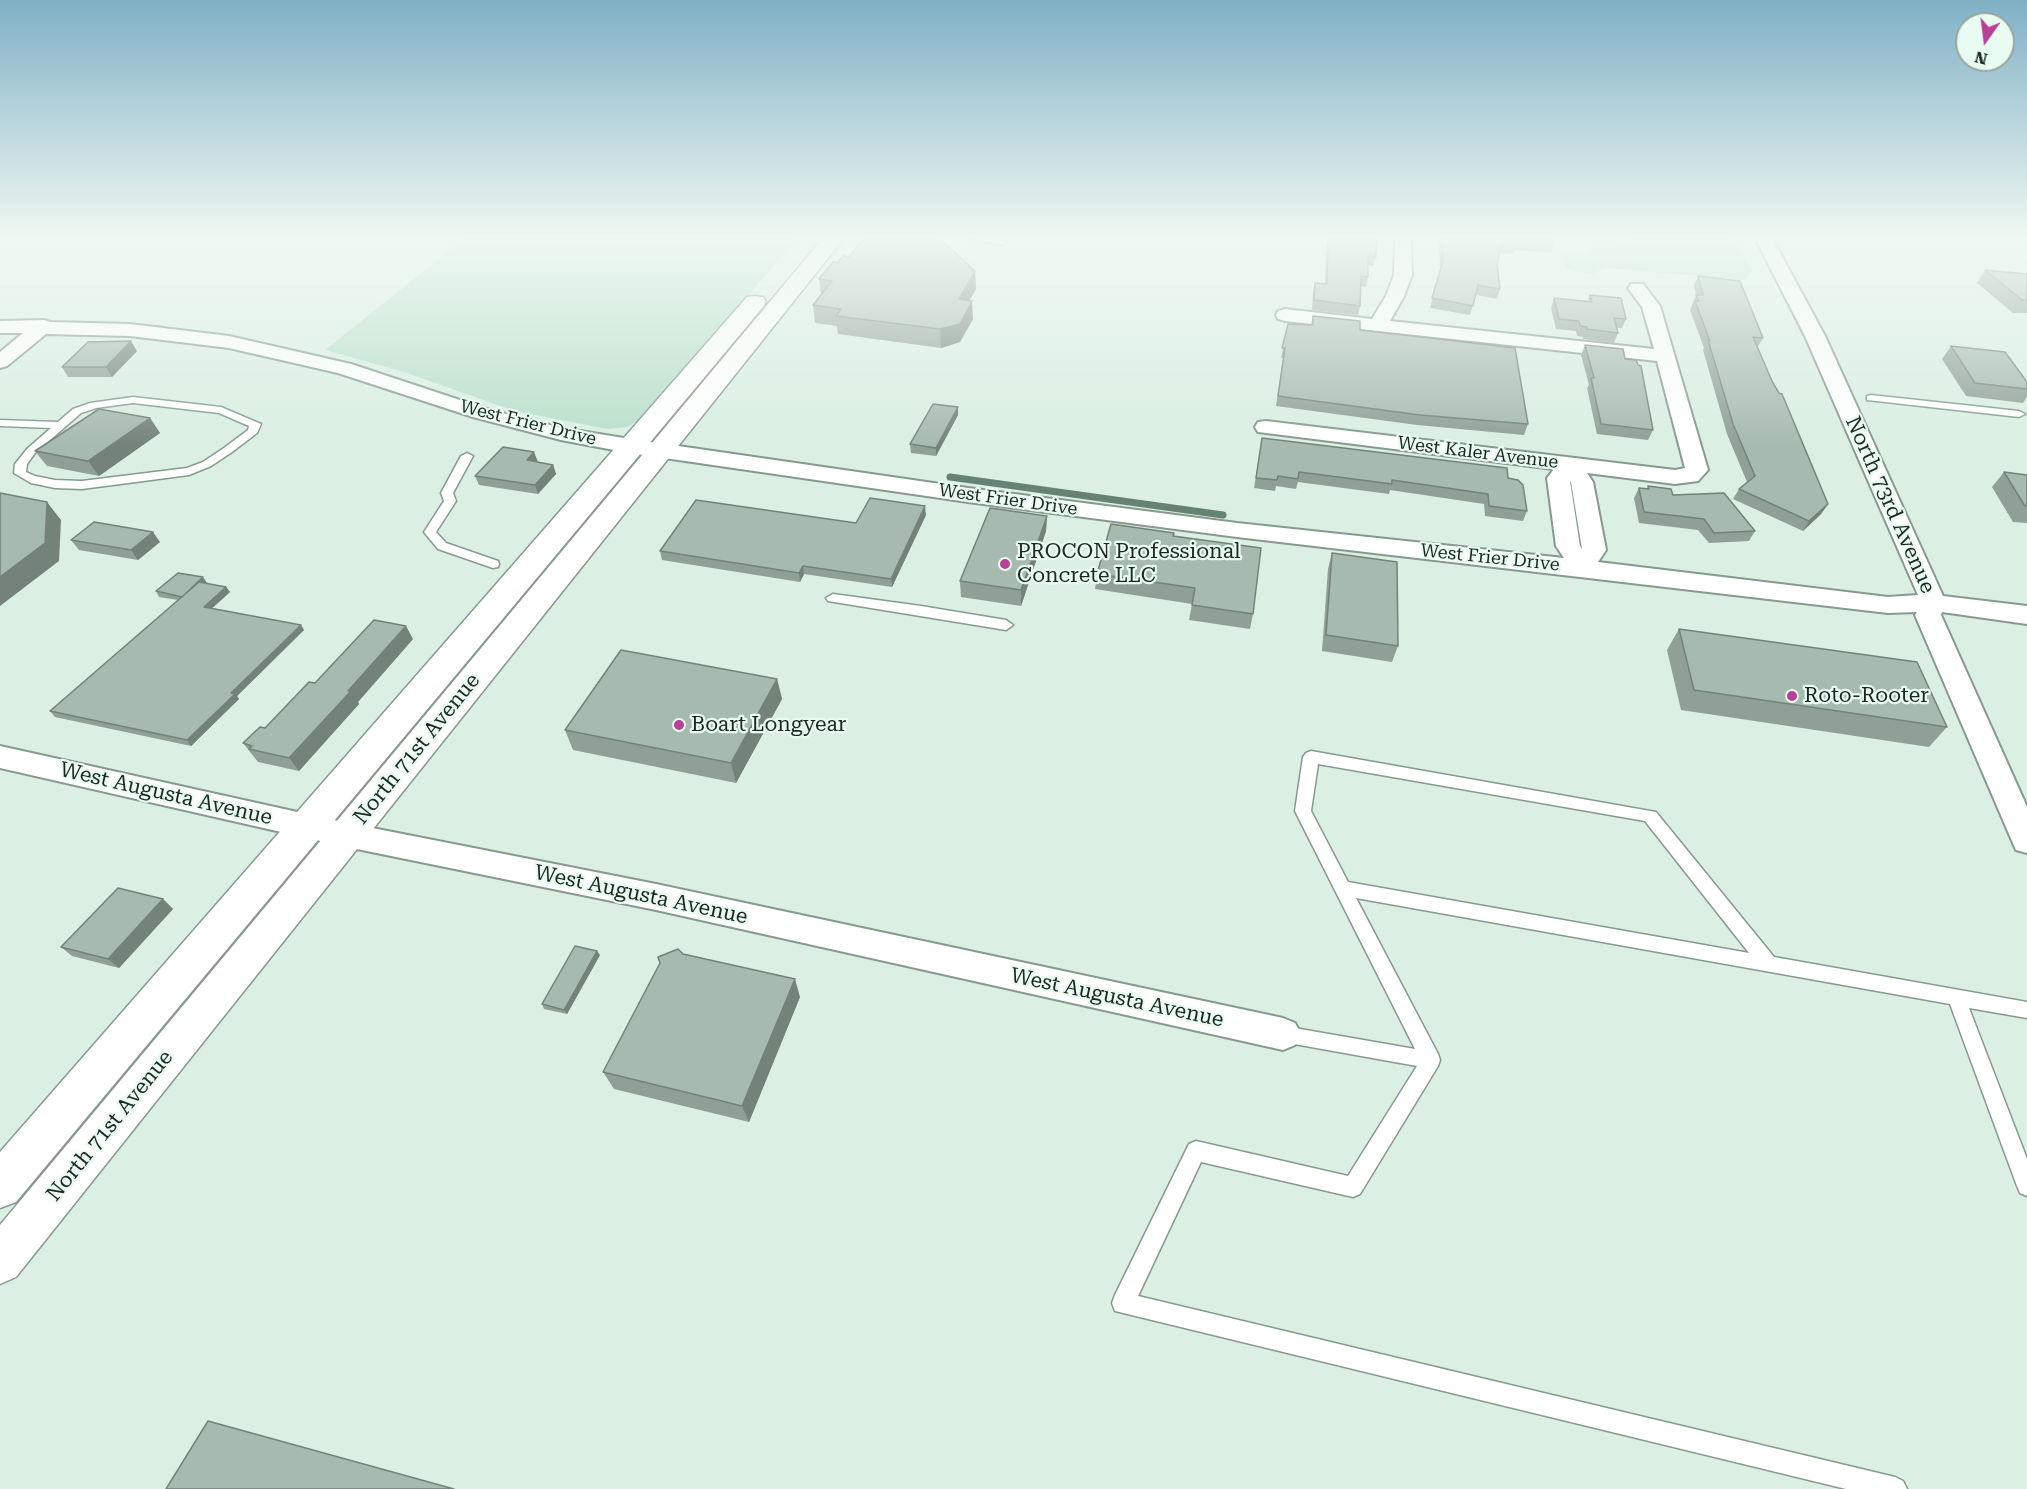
<!DOCTYPE html>
<style>
body{margin:0}
#map{position:relative;width:2027px;height:1489px;overflow:hidden;background:#dbefe3;font-family:"Roboto Serif",serif}
canvas{display:block}
.north{position:absolute;left:1955px;top:12px;width:60px;height:60px;box-sizing:border-box;background:#e8fcf1;border:2px solid #98a69e;border-radius:50%;rotate:194deg;font-size:16px;font-weight:700;line-height:24px;text-align:center;color:#1f2622}
.north::after{content:'';display:block;margin:auto;width:21px;height:27px;background:#b84197;clip-path:polygon(50% 0,100% 100%,50% 72%,0 100%)}
</style>
<div id="map">
<canvas width="2027" height="1489"></canvas>
<div class="north">N</div>
</div>
<script>
const context = document.querySelector('canvas').getContext('2d');
context.lineJoin = 'round';
function fillPath(path, color) { context.fillStyle = color; context.fill(path, 'evenodd'); }
const shape = rows => new Path2D(rows.map(r => 'M' + r).join(''));
function trace(path, color, width, dash) { context.strokeStyle = color; context.lineWidth = width; context.lineCap = dash ? 'butt' : 'round'; context.setLineDash(dash || []); context.stroke(path); }
function write(font, color, halo, rows, align = 'center') {
  context.font = font + ' "Roboto Serif",serif'; context.lineWidth = 4.5; context.setLineDash([]); context.textBaseline = 'middle'; context.strokeStyle = halo; context.fillStyle = color; for (const [text, x, y, turn = 0] of rows) {
    context.save(); context.translate(x, y); context.rotate((+turn || 0) * Math.PI / 180); context.textAlign = isNaN(turn) ? turn : align; if (halo) context.strokeText(text, 0, 0); context.fillText(text, 0, 0); context.restore();
  }
}
fillPath(shape([
 [465,238,798,238,642,418,627,427,608,429,515,411,404,372,325,350],
 [1628,238,1731,238,1753,271,1744,280,1606,268,1591,274,1566,269,1562,254,1588,256,1593,247,1612,248]
]), '#b9dfc9');
trace(shape([
 [950,477,1223,515]
]), '#668272', 7);
const lane = shape([
 [969,238,995,238,1007,242,1003,245,969,238],
 [1871,395,2019,411,2025,414,2019,417,1867,400,1867,396,1871,395],
 [133,397,221,407,261,424,257,433,232,452,211,466,189,475,82,489,55,488,31,483,14,473,15,464,27,449,51,428,0,426,0,420,58,422,73,409,90,403,133,397],
 [133,403,219,413,249,426,248,430,224,448,203,462,187,468,82,481,55,480,35,476,26,472,27,464,35,453,81,413,96,408,133,403],
 [467,453,473,456,453,493,456,501,436,532,446,543,498,561,499,564,498,567,493,568,438,549,424,532,444,501,441,493,461,456,467,453],
 [833,594,921,606,1006,620,1013,625,1006,630,828,601,826,598,833,594],
 [1311,751,1656,812,1774,957,2027,1002,2027,1018,1969,1008,2027,1159,2027,1196,2020,1193,2017,1186,1950,1004,1356,898,1438,1054,1440,1060,1438,1066,1360,1194,1353,1197,1201,1162,1138,1296,1895,1477,1903,1481,1907,1489,1846,1489,1115,1311,1112,1303,1115,1295,1189,1144,1196,1141,1348,1176,1417,1066,1283,1042,1276,1040,1274,1034,1276,1028,1283,1026,1415,1049,1295,811,1303,757,1306,753,1311,751],
 [1318,764,1645,821,1749,953,1348,882,1311,811,1318,764]
]);
const street = shape([
 [1395,238,1411,238,1412,275,1404,296,1390,321,1654,349,1642,307,1628,288,1631,284,1643,284,1660,306,1708,470,1698,481,1675,484,1587,473,1593,482,1606,550,1598,562,1888,597,1918,595,1805,336,1755,238,1772,238,1825,336,1943,596,2027,606,2027,624,1942,612,1941,615,2027,807,2027,853,2016,850,2012,841,1915,615,1917,612,1888,613,1237,537,968,502,630,453,561,440,473,417,338,373,229,348,130,336,46,334,7,366,0,368,0,352,23,333,0,333,0,321,44,320,51,322,130,324,229,336,351,364,487,409,562,428,630,439,968,488,1237,523,1564,558,1556,546,1547,478,1554,469,1258,432,1255,427,1258,422,1266,421,1675,470,1685,468,1657,361,1285,321,1278,319,1276,315,1278,311,1285,309,1372,319,1386,296,1394,275,1395,238],
 [1570,481,1571,482,1582,549,1580,546,1570,481],
 [0,746,347,823,656,884,1283,1018,1295,1023,1301,1034,1295,1045,1283,1050,656,910,347,847,0,768,0,746]
]);
const secondary = shape([
 [823,238,844,238,16,1277,0,1284,0,1225,823,238],
 [755,296,763,297,766,302,763,307,16,1202,0,1208,0,1152,747,297,755,296]
]);
trace(lane, '#879a8f', 3);
trace(street, '#879a8f', 4);
trace(secondary, '#879a8f', 3);
fillPath(lane, '#fff');
fillPath(street, '#fff');
fillPath(secondary, '#fff');
fillPath(shape([
 [1334,238,1376,238,1376,257,1373,266,1368,265,1368,277,1366,287,1361,286,1360,306,1358,315,1312,310,1313,292,1315,283,1325,284,1326,248,1328,239,1334,239],
 [1439,238,1553,238,1554,244,1551,253,1514,250,1512,254,1500,252,1497,264,1500,289,1497,299,1476,295,1470,315,1430,308,1440,270],
 [1985,270,2027,274,2027,313,2013,313,1977,283],
 [975,271,976,289,969,301,973,319,960,342,941,348,838,334,837,326,815,323,813,305,821,294,819,279],
 [1698,276,1763,338,1757,348,1828,504,1821,514,1803,531,1733,499,1739,489,1747,482,1727,434,1703,350,1704,348,1690,310,1696,295,1694,285],
 [1590,295,1626,319,1622,328,1617,328,1618,333,1614,343,1583,339,1583,337,1577,336,1576,331,1556,329,1551,308,1554,298,1588,301],
 [1313,316,1360,330,1528,424,1524,435,1417,425,1276,406,1283,358,1281,358,1288,324,1311,325],
 [1585,345,1625,359,1653,430,1648,440,1597,434,1587,388,1589,385,1581,355],
 [1951,346,2027,389,2027,397,2023,403,1966,396,1942,359],
 [137,351,112,377,68,377,62,367],
 [958,407,958,415,936,456,911,453,910,444],
 [150,418,160,433,99,476,47,466,35,451],
 [1262,438,1508,478,1527,511,1523,521,1485,516,1484,504,1390,490,1389,494,1298,482,1296,489,1276,486,1275,491,1254,488],
 [537,462,553,465,556,474,538,494,479,485,475,476],
 [2004,472,2027,475,2027,523,2013,522,1992,487],
 [1648,486,1673,495,1755,531,1749,541,1709,543,1698,530,1639,523,1634,498,1639,488,1647,489],
 [926,515,892,587,804,574,800,582,662,560,660,551,856,523],
 [1047,516,1046,531,1021,606,961,597,960,581],
 [1173,536,1253,614,1250,629,1189,620,1192,604,1095,589,1097,574],
 [71,540,160,542,138,560,79,550],
 [1332,553,1398,646,1392,662,1322,651,1328,569],
 [206,583,226,587,230,592,212,608,301,625,304,630,237,696,239,699,191,746,55,717,50,711,178,600,159,597,156,591,207,583],
 [1679,629,1947,727,1929,747,1681,710,1667,650],
 [413,639,358,702,359,704,299,771,258,762,243,743,265,728,315,683],
 [777,679,782,699,736,783,573,750,565,730],
 [163,899,173,909,119,968,72,956,61,947],
 [683,954,800,997,749,1122,614,1089,603,1072],
 [600,955,567,1014,544,1009,542,1004]
]), '#90a096');
fillPath(shape([
 [975,271,976,289,960,317,959,299],
 [972,301,973,319,960,342,941,348,940,329],
 [131,341,137,351,112,377,106,367],
 [958,407,958,415,936,456,936,448],
 [150,418,160,433,99,476,88,461],
 [534,452,538,462,530,470,527,460],
 [553,465,556,474,538,494,535,485],
 [47,502,61,520,59,561,0,606,0,577],
 [1828,504,1821,514,1803,531,1809,521],
 [925,506,926,515,892,587,891,579],
 [1047,516,1046,531,1021,606,1021,590],
 [153,532,160,542,138,560,131,550],
 [803,566,804,574,800,582,799,573],
 [203,577,207,583,185,602,182,597],
 [226,587,230,592,208,612,204,607],
 [301,625,304,630,237,696,239,699,191,746,187,740,231,693],
 [406,626,413,639,358,702,359,704,299,771,289,758,348,691],
 [777,679,782,699,736,783,731,763],
 [163,899,173,909,119,968,108,959],
 [597,951,600,955,567,1014,564,1010],
 [795,979,800,997,749,1122,742,1106]
]), '#75827a');
const building = shape([
 [864,238,939,238,975,271,959,299,972,301,960,324,940,329,836,316,841,309,813,305,832,281,819,279,833,262,838,262,843,256,849,257,864,238],
 [1335,238,1376,238,1376,257,1368,256,1368,277,1361,276,1360,306,1314,300,1315,283,1327,284,1328,239,1335,239,1335,238],
 [1442,238,1553,238,1554,244,1515,241,1515,245,1502,243,1497,264,1500,289,1478,285,1473,306,1432,298,1443,261,1442,238],
 [1985,270,2027,274,2027,300,2022,300,1985,270],
 [1698,276,1740,281,1763,338,1753,337,1772,381,1779,393,1782,394,1828,504,1809,521,1739,489,1755,476,1733,424,1708,340,1710,341,1695,301,1699,301,1696,295,1703,295,1698,276],
 [1590,295,1621,298,1626,319,1614,318,1618,333,1586,329,1587,327,1580,326,1579,321,1559,319,1554,298,1592,302,1590,295],
 [1313,316,1360,321,1360,330,1515,348,1528,424,1420,415,1278,396,1285,348,1282,348,1288,324,1313,325,1313,316],
 [131,341,106,367,62,367,88,342,131,341],
 [1585,345,1623,349,1625,359,1636,360,1638,365,1641,366,1653,430,1601,424,1591,378,1594,378,1585,345],
 [1951,346,2005,352,2027,382,2027,389,1975,383,1951,346],
 [933,404,958,407,936,448,910,444,933,404],
 [99,409,150,418,88,461,35,451,99,409],
 [1262,438,1507,468,1508,478,1518,480,1523,485,1527,511,1489,506,1488,494,1392,480,1392,484,1299,472,1298,479,1278,476,1277,480,1256,478,1262,438],
 [503,447,534,452,527,460,553,465,535,485,475,476,503,447],
 [2004,472,2027,475,2027,506,2025,506,2004,472],
 [1648,486,1671,489,1673,495,1724,493,1755,531,1714,533,1704,519,1644,512,1639,488,1649,489,1648,486],
 [0,493,47,502,45,543,0,577,0,493],
 [870,498,925,506,891,579,803,566,799,573,660,551,696,500,856,523,870,498],
 [990,508,1047,516,1021,590,960,581,990,508],
 [94,522,153,532,131,550,71,540,94,522],
 [1111,524,1174,533,1173,536,1261,548,1253,614,1192,605,1195,588,1097,574,1111,524],
 [1332,553,1397,562,1398,646,1326,635,1332,553],
 [178,573,203,577,182,597,156,591,178,573],
 [199,582,226,587,204,607,301,625,231,693,235,694,187,740,50,711,199,582],
 [374,620,406,626,348,691,351,691,289,758,249,749,252,746,243,743,260,727,265,728,309,682,315,683,374,620],
 [1679,629,1917,662,1947,727,1694,690,1679,629],
 [621,650,777,679,731,763,565,730,621,650],
 [118,888,163,899,108,959,61,947,118,888],
 [575,946,597,951,564,1010,542,1004,575,946],
 [678,949,683,954,795,979,742,1106,603,1072,660,963,658,957,678,949],
 [208,1421,454,1489,166,1489,208,1421]
]);
fillPath(building, '#a7baaf');
trace(building, '#75827a', 1.5);
const sky = context.createLinearGradient(0, 0, 0, 447);
sky.addColorStop(0, '#80b0c6');
sky.addColorStop(0.53, '#eff8f2');
sky.addColorStop(1, '#eff8f200');
context.fillStyle = sky;
context.fillRect(0, 0, 2027, 447);
for (const [x, y, r, color] of [
 [1005,564,6,"#b84197"],
 [1792,696,6,"#b84197"],
 [679,725,6,"#b84197"]
]) { const dot = new Path2D(); dot.arc(x, y, r, 0, 2 * Math.PI); context.fillStyle = color; context.fill(dot); trace(dot, '#e8fcf1', 2); }
write('18px', '#1f2622', '#e8fcf1', [
 ["West Frier Drive",528,423,14],
 ["West Kaler Avenue",1478,453,7],
 ["West Frier Drive",1008,500,8],
 ["West Frier Drive",1490,558,6]
]);
write('21px', '#1f2622', '#e8fcf1', [
 ["North 73rd Avenue",1890,505,66],
 ["North 71st Avenue",417,749,-51],
 ["West Augusta Avenue",166,794,13],
 ["West Augusta Avenue",641,895,12],
 ["West Augusta Avenue",1117,998,12],
 ["North 71st Avenue",110,1126,-51]
]);
write('21px', '#1f2622', '#e8fcf1', [
 ["PROCON Professional",1017,552],
 ["Concrete LLC",1017,576],
 ["Roto-Rooter",1804,696],
 ["Boart Longyear",691,725]
], 'left');
</script>
